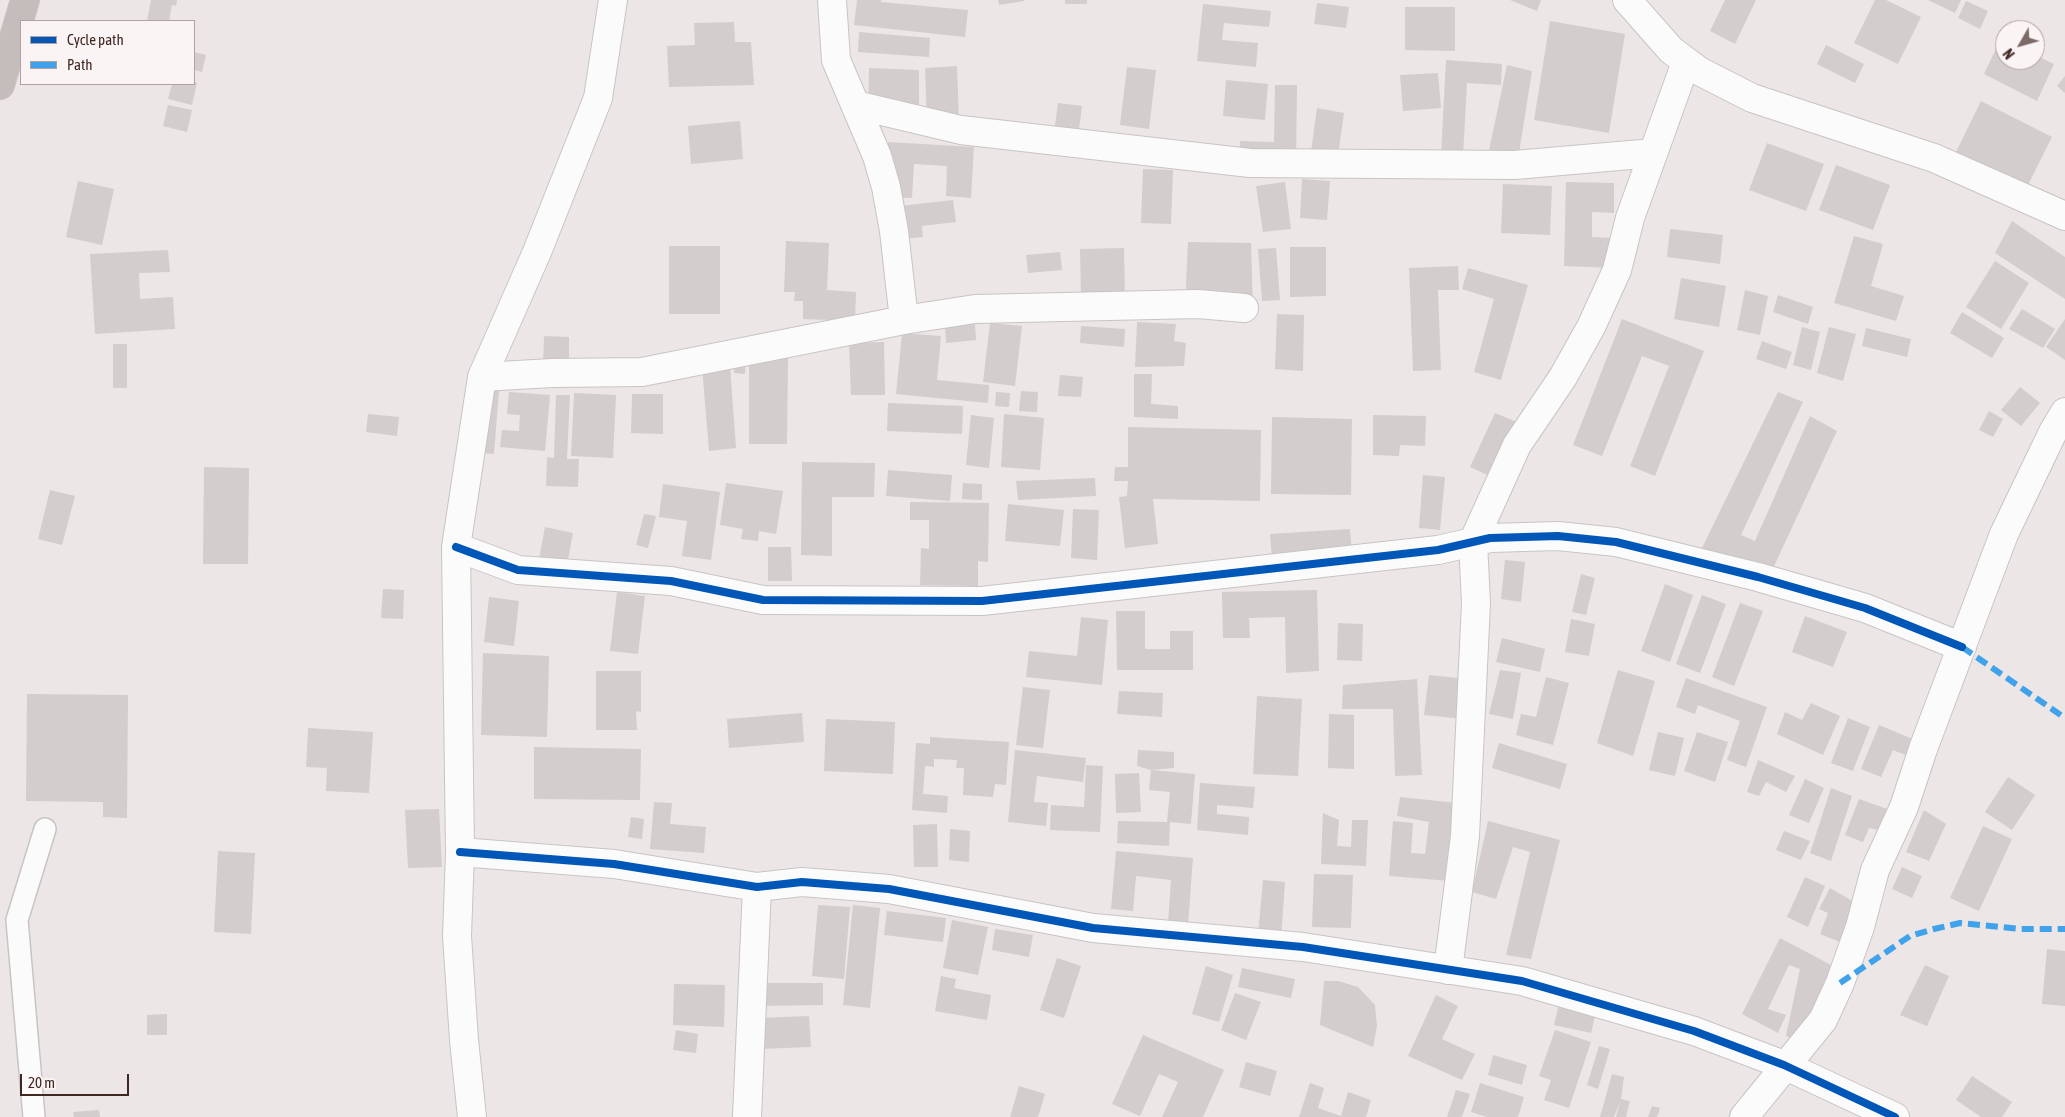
<!DOCTYPE html>
<style>
body{margin:0}
#map{position:relative;width:2065px;height:1117px;overflow:hidden;background:#ece6e6;font-family:"Asap Condensed",sans-serif}
canvas{display:block}
.legend{position:absolute;left:20px;top:20px;width:175px;height:65px;box-sizing:border-box;background:#faf4f5;border:1px solid #b0a2a1;margin:0;padding:6px 9px;list-style:none;font-size:15px;color:#402722}
.legend li{display:flex;align-items:center;gap:10px;height:25px}
.legend b{width:25px;border:1px solid #b0a2a1}
.north{position:absolute;left:1995px;top:20px;width:50px;height:50px;box-sizing:border-box;background:#faf4f5;border:1px solid #b0a2a1;border-radius:50%;rotate:232deg;font-size:14px;font-weight:700;line-height:20px;text-align:center;color:#402722}
.north::after{content:'';display:block;margin:auto;width:18px;height:22px;background:#7c6a67;clip-path:polygon(50% 0,100% 100%,50% 72%,0 100%)}
.scale{position:absolute;left:20px;top:1074px;width:109px;height:22px;box-sizing:border-box;border:2px solid #402722;border-top:0;padding-left:6px;font-size:15px;line-height:18px;white-space:nowrap;color:#402722;-webkit-text-stroke:4px #faf4f5;paint-order:stroke}
</style>
<div id="map">
<canvas width="2065" height="1117"></canvas>
<ul class="legend">
<li><b style="height:6px;background:#0057b8"></b>Cycle path</li>
<li><b style="height:6px;background:#3fa2ea"></b>Path</li>
</ul>
<div class="north">N</div>
<div class="scale">20 m</div>
</div>
<script>
const context = document.querySelector('canvas').getContext('2d');
context.lineJoin = 'round';
function fillPath(path, color) { context.fillStyle = color; context.fill(path, 'evenodd'); }
const shape = rows => new Path2D(rows.map(r => 'M' + r).join(''));
function trace(path, color, width, dash) { context.strokeStyle = color; context.lineWidth = width; context.lineCap = dash ? 'butt' : 'round'; context.setLineDash(dash || []); context.stroke(path); }
fillPath(shape([
 [151,0,177,0,176,6,172,5,169,21,147,21],
 [857,0,881,0,881,2,968,10,965,37,854,25],
 [998,0,1024,0,1024,1,999,5],
 [1065,0,1087,0,1087,4,1065,4],
 [1510,0,1541,0,1537,11],
 [1725,0,1756,0,1735,44,1710,31],
 [1875,0,1886,0,1921,17,1898,64,1854,43],
 [1928,0,1961,0,1955,13],
 [1966,1,1988,11,1980,29,1958,18],
 [1317,3,1349,7,1346,28,1314,24],
 [1203,4,1271,11,1269,27,1224,23,1222,40,1258,43,1256,67,1197,61],
 [1405,7,1455,7,1455,51,1405,50],
 [1550,21,1625,34,1609,133,1534,120],
 [734,22,735,42,751,42,754,85,669,87,667,46,695,45,694,23],
 [859,32,930,38,929,57,858,52],
 [2001,38,2005,40,2005,60,2035,60,2035,55,2054,64,2037,101,1984,74],
 [1826,45,1864,64,1855,83,1817,64],
 [194,52,206,55,202,72,194,70],
 [1446,60,1502,64,1501,85,1467,83,1463,156,1441,155],
 [1507,65,1532,71,1517,166,1487,160],
 [957,66,959,123,927,124,925,68],
 [1127,67,1156,70,1149,129,1120,125],
 [869,68,919,70,919,118,868,117],
 [1438,73,1441,108,1403,111,1400,75],
 [2065,76,2065,93,2057,86],
 [1226,80,1268,84,1265,120,1223,116],
 [194,82,197,83,192,105,168,99,172,84,194,84],
 [1275,85,1297,85,1296,164,1239,163,1240,141,1274,142],
 [1981,101,2052,137,2026,189,1955,154],
 [1058,103,1082,106,1078,137,1054,133],
 [168,105,192,110,187,132,163,126],
 [1317,108,1344,113,1336,170,1309,166],
 [740,121,743,159,691,164,688,126],
 [888,142,974,147,971,198,946,196,947,166,914,164,912,198,885,197],
 [1767,143,1824,164,1806,211,1749,190],
 [1836,165,1890,185,1873,230,1819,210],
 [1143,169,1173,170,1171,224,1141,223],
 [1302,179,1330,181,1327,220,1300,218],
 [78,181,114,189,102,245,66,237],
 [1285,182,1291,229,1263,232,1256,186],
 [1566,182,1614,183,1614,213,1592,212,1592,237,1613,238,1613,268,1564,266],
 [1503,184,1552,186,1550,235,1501,233],
 [953,200,956,222,922,226,923,237,904,239,900,206],
 [2012,221,2065,257,2065,299,1995,253],
 [1670,229,1723,235,1720,264,1667,257],
 [1854,236,1883,244,1871,286,1904,296,1896,321,1834,303],
 [786,241,829,243,827,290,856,292,855,321,803,319,803,301,794,301,795,292,784,292],
 [1188,242,1251,243,1253,310,1185,309],
 [669,246,720,246,720,314,669,314],
 [1290,247,1326,247,1326,296,1290,297],
 [1124,248,1125,299,1081,299,1080,249],
 [1276,248,1280,300,1262,301,1258,249],
 [168,250,170,272,139,273,140,299,173,297,175,329,95,334,90,254],
 [1060,252,1062,270,1028,273,1026,255],
 [1995,261,2029,283,2001,329,1966,307],
 [1458,266,1459,290,1438,290,1441,370,1413,371,1409,268],
 [1468,268,1528,285,1501,380,1474,372,1494,299,1462,289],
 [1681,278,1726,286,1719,327,1674,319],
 [1745,290,1768,296,1760,335,1737,330],
 [1778,295,1813,307,1808,324,1773,312],
 [2022,309,2055,329,2043,348,2009,329],
 [1962,312,2004,338,1992,358,1950,333],
 [1277,314,1304,315,1303,371,1275,369],
 [1622,319,1704,351,1655,476,1630,466,1669,366,1642,356,1602,456,1573,445],
 [2065,319,2065,360,2046,347],
 [1137,322,1176,324,1174,341,1186,343,1184,366,1135,367],
 [990,323,1022,326,1015,386,983,382],
 [975,324,976,340,946,343,945,326],
 [1081,326,1125,329,1124,347,1080,343],
 [1802,327,1820,332,1811,370,1793,365],
 [1829,327,1856,334,1843,381,1817,373],
 [1866,328,1911,339,1907,357,1862,346],
 [902,333,941,336,937,380,989,385,988,403,896,394],
 [544,336,569,337,569,366,543,364],
 [1762,341,1792,352,1786,369,1756,359],
 [884,342,885,395,851,395,849,343],
 [113,344,127,344,127,388,113,388],
 [749,356,788,357,787,444,749,444],
 [735,357,746,358,745,374,734,373],
 [730,365,736,448,709,451,702,367],
 [1134,374,1152,374,1151,404,1178,406,1178,419,1134,417],
 [1060,375,1083,377,1081,397,1058,396],
 [2020,387,2040,403,2021,426,2001,410],
 [473,389,499,391,494,454,468,452],
 [1021,391,1038,392,1037,412,1019,411],
 [509,392,550,395,545,451,500,447,502,430,519,431,520,415,507,414],
 [996,392,1010,393,1009,407,995,406],
 [1778,392,1803,402,1741,535,1755,541,1810,416,1837,431,1768,579,1702,548],
 [574,393,616,395,613,458,571,456],
 [632,394,663,394,663,434,631,433],
 [556,395,570,395,567,459,579,459,578,487,546,486,547,457,554,458],
 [888,403,963,406,962,434,887,431],
 [1989,411,2003,419,1993,437,1979,430],
 [1495,413,1519,423,1494,478,1470,467],
 [368,414,399,417,397,436,366,432],
 [1004,414,1044,418,1040,470,1001,467],
 [971,415,994,418,989,468,966,465],
 [1373,415,1426,416,1425,446,1400,445,1399,456,1373,455],
 [1272,417,1352,419,1351,495,1271,494],
 [1128,427,1261,430,1260,501,1153,499,1158,544,1125,548,1119,497,1127,496,1128,481,1114,481,1115,467,1128,467],
 [802,462,875,463,874,497,832,497,832,556,801,555],
 [204,467,249,468,248,564,203,564],
 [888,470,952,475,950,501,886,496],
 [1423,475,1445,477,1440,530,1419,528],
 [1095,478,1096,496,1018,500,1016,481],
 [726,483,783,491,776,534,759,531,758,541,741,539,743,529,720,525],
 [963,483,982,484,982,500,962,499],
 [663,484,720,492,711,560,682,556,687,521,659,517],
 [50,490,75,496,62,545,38,539],
 [910,502,989,503,988,562,978,561,978,586,920,585,921,548,929,549,929,520,910,520],
 [1008,504,1064,510,1060,546,1005,541],
 [1073,509,1099,510,1097,560,1071,558],
 [644,514,656,516,648,548,636,545],
 [545,527,573,533,567,565,539,559],
 [1350,529,1352,554,1272,559,1270,534],
 [768,547,791,547,792,581,768,581],
 [1505,560,1525,562,1521,602,1501,599],
 [1581,574,1595,578,1586,615,1572,612],
 [1665,584,1693,595,1670,662,1641,651],
 [383,589,404,590,403,619,381,618],
 [1317,590,1319,671,1286,673,1285,617,1249,618,1250,638,1223,638,1222,592],
 [617,592,645,596,638,654,610,651],
 [1702,595,1726,604,1700,673,1676,664],
 [489,597,519,601,514,646,484,642],
 [1740,603,1763,611,1734,686,1712,677],
 [1116,611,1145,611,1145,649,1170,649,1170,631,1193,631,1193,670,1117,670],
 [1805,616,1847,632,1833,667,1792,652],
 [1081,617,1108,620,1102,685,1026,677,1029,651,1077,656],
 [1571,619,1595,624,1589,656,1565,652],
 [1338,623,1363,624,1362,661,1337,660],
 [1502,638,1545,649,1540,672,1496,662],
 [483,653,549,656,547,737,481,735],
 [1500,670,1521,673,1513,719,1489,714],
 [1618,670,1655,681,1633,756,1597,743],
 [596,671,641,671,641,712,636,711,637,730,596,730],
 [1429,675,1468,679,1464,719,1424,715],
 [1546,677,1569,683,1553,745,1516,735,1521,714,1536,717],
 [1686,678,1767,707,1746,767,1727,760,1740,721,1698,705,1695,714,1676,707],
 [1417,679,1422,775,1395,776,1393,709,1342,709,1343,685],
 [1023,687,1050,690,1043,748,1016,745],
 [1119,691,1163,693,1162,717,1117,714],
 [27,694,128,695,127,818,103,817,103,802,26,801],
 [1257,696,1302,699,1298,776,1253,774],
 [1811,703,1840,716,1823,755,1777,734,1785,712,1802,720],
 [802,713,804,742,729,748,727,719],
 [1329,714,1354,715,1354,769,1328,768],
 [1848,718,1870,727,1853,771,1831,763],
 [826,719,895,722,893,774,824,771],
 [1879,725,1915,740,1908,756,1893,750,1881,777,1861,769],
 [308,728,373,732,369,793,326,791,327,768,306,767],
 [1658,732,1684,738,1675,776,1649,770],
 [1697,732,1728,742,1715,782,1684,771],
 [930,737,1009,742,1006,785,995,784,993,797,963,795,964,768,956,768,957,760,934,759,934,767,925,766,923,794,948,796,947,813,912,810,916,743,930,744],
 [1499,743,1567,764,1560,789,1492,768],
 [534,747,641,749,640,800,534,799],
 [1015,750,1086,758,1083,782,1037,776,1034,802,1048,803,1046,826,1008,822],
 [1138,750,1174,752,1174,768,1151,770,1195,774,1191,824,1170,822,1169,846,1117,843,1118,821,1167,822,1170,792,1149,790,1151,770,1137,766],
 [1758,760,1795,776,1786,792,1766,782,1759,796,1747,792],
 [1086,765,1103,766,1100,832,1050,830,1051,805,1084,807],
 [1139,773,1141,812,1116,813,1115,774],
 [2008,777,2035,795,2012,830,1985,812],
 [1805,779,1824,788,1809,823,1789,815],
 [1200,783,1255,787,1253,808,1217,805,1217,814,1249,817,1248,835,1197,830],
 [1831,788,1852,796,1831,861,1810,853],
 [1400,797,1457,803,1450,881,1389,876,1393,821,1413,823,1411,853,1425,854,1429,822,1397,816],
 [1859,799,1896,812,1888,832,1869,828,1863,842,1845,835],
 [654,802,672,803,670,824,706,827,704,853,650,849],
 [439,809,442,867,408,868,405,810],
 [1924,810,1946,824,1929,861,1906,852],
 [1323,813,1339,820,1337,846,1351,847,1352,820,1368,820,1366,866,1321,864],
 [631,817,644,819,642,839,628,837],
 [1488,821,1560,840,1531,959,1506,955,1530,852,1513,847,1496,899,1472,892],
 [937,824,938,867,914,867,913,825],
 [1983,826,2012,839,1979,911,1950,898],
 [950,829,970,831,969,862,949,860],
 [1784,831,1810,841,1801,860,1776,850],
 [218,851,255,853,251,934,214,932],
 [1116,851,1193,858,1188,925,1168,924,1171,880,1136,876,1133,911,1111,909],
 [1902,867,1922,876,1912,898,1892,889],
 [1314,874,1353,875,1351,928,1312,927],
 [1805,877,1825,886,1808,927,1787,917],
 [1263,880,1285,882,1281,938,1258,935],
 [1830,888,1856,903,1840,942,1820,934,1828,913,1819,909],
 [818,905,850,907,844,979,812,976],
 [853,905,880,908,870,1008,843,1005],
 [887,911,946,918,943,942,884,935],
 [952,920,988,927,978,975,943,968],
 [995,929,1033,935,1029,957,992,950],
 [1780,938,1833,966,1807,1044,1786,1036,1800,969,1789,965,1768,1009,1786,1015,1778,1033,1742,1014],
 [2047,949,2065,951,2065,1006,2042,1004],
 [1057,958,1081,966,1064,1018,1040,1010],
 [1925,965,1949,976,1927,1026,1900,1015],
 [1206,966,1233,975,1219,1022,1192,1014],
 [1242,968,1295,979,1291,998,1238,987],
 [941,976,956,979,954,988,991,995,987,1020,935,1011],
 [1324,981,1338,981,1358,987,1375,1005,1377,1026,1373,1047,1320,1025],
 [759,983,823,983,823,1005,759,1006],
 [674,984,725,985,724,1027,673,1025],
 [1235,993,1261,1002,1246,1040,1221,1030],
 [1436,995,1458,1006,1442,1039,1475,1054,1462,1080,1408,1056],
 [1559,1004,1596,1012,1591,1033,1554,1025],
 [167,1014,167,1035,147,1035,147,1015],
 [809,1016,811,1047,759,1049,758,1018],
 [676,1030,698,1034,696,1053,673,1050],
 [1555,1030,1591,1042,1569,1108,1544,1100,1551,1080,1539,1076],
 [1143,1035,1224,1070,1203,1117,1162,1117,1178,1082,1159,1074,1140,1116,1112,1104],
 [1599,1046,1610,1049,1598,1089,1587,1085],
 [1493,1055,1527,1065,1522,1085,1488,1075],
 [1246,1062,1277,1071,1270,1096,1239,1087],
 [1612,1074,1624,1077,1621,1099,1630,1101,1626,1117,1616,1117,1620,1101,1614,1117,1600,1117],
 [1972,1076,2012,1102,2002,1117,1981,1117,1956,1100],
 [1310,1083,1324,1088,1318,1108,1341,1116,1348,1092,1371,1100,1366,1117,1299,1117],
 [1480,1083,1524,1097,1518,1117,1487,1117,1471,1112],
 [1019,1086,1045,1094,1038,1117,1010,1117],
 [1456,1090,1470,1094,1462,1117,1447,1117],
 [1652,1106,1660,1108,1657,1117,1648,1117],
 [99,1110,100,1117,74,1117,73,1112]
]), '#d3cdcd');
const lane = shape([
 [34,1117,17,920,45,829]
]);
const street = shape([
 [832,0,836,60,877,156,886,187,894,231,904,320],
 [1627,0,1671,50,1699,71,1752,98,1934,158,2065,216],
 [856,105,961,130,1250,163,1515,165,1653,153],
 [482,377,552,373,642,372,904,320,975,309,1198,304,1244,308],
 [456,547,518,570,671,581,763,600,982,601,1438,550,1490,538,1558,536,1616,542,1758,577,1865,608,1962,647],
 [460,852,614,864,757,887,802,882,889,889,1093,928,1303,947,1522,981,1694,1031,1784,1065,1895,1117],
 [1448,970,1465,836,1476,603,1473,542,1517,445,1563,377,1591,327,1617,270,1630,218,1686,62],
 [472,1117,464,1040,457,936,460,852,456,547,482,377,537,252,598,98,613,0],
 [747,1117,757,887],
 [1744,1117,1823,1020,1840,983,1860,927,1875,870,1904,807,1923,749,2004,534,2053,432,2065,412]
]);
const highway = shape([
 [0,85,25,0]
]);
trace(lane, '#c9c4c4', 24);
trace(street, '#c9c4c4', 30);
trace(highway, '#cac3c2', 30);
trace(lane, '#fcfbfb', 21);
trace(street, '#fcfbfb', 28);
trace(highway, '#c4bdbb', 28);
trace(shape([
 [1962,647,2065,718],
 [1840,983,1910,936,1934,929,1960,923,2021,929,2065,929]
]), '#3fa2ea', 6, [12, 6]);
trace(shape([
 [456,547,518,570,671,581,763,600,982,601,1438,550,1490,538,1558,536,1616,542,1758,577,1865,608,1962,647],
 [460,852,614,864,757,887,802,882,889,889,1093,928,1303,947,1522,981,1694,1031,1784,1065,1895,1117]
]), '#0057b8', 8);
</script>
